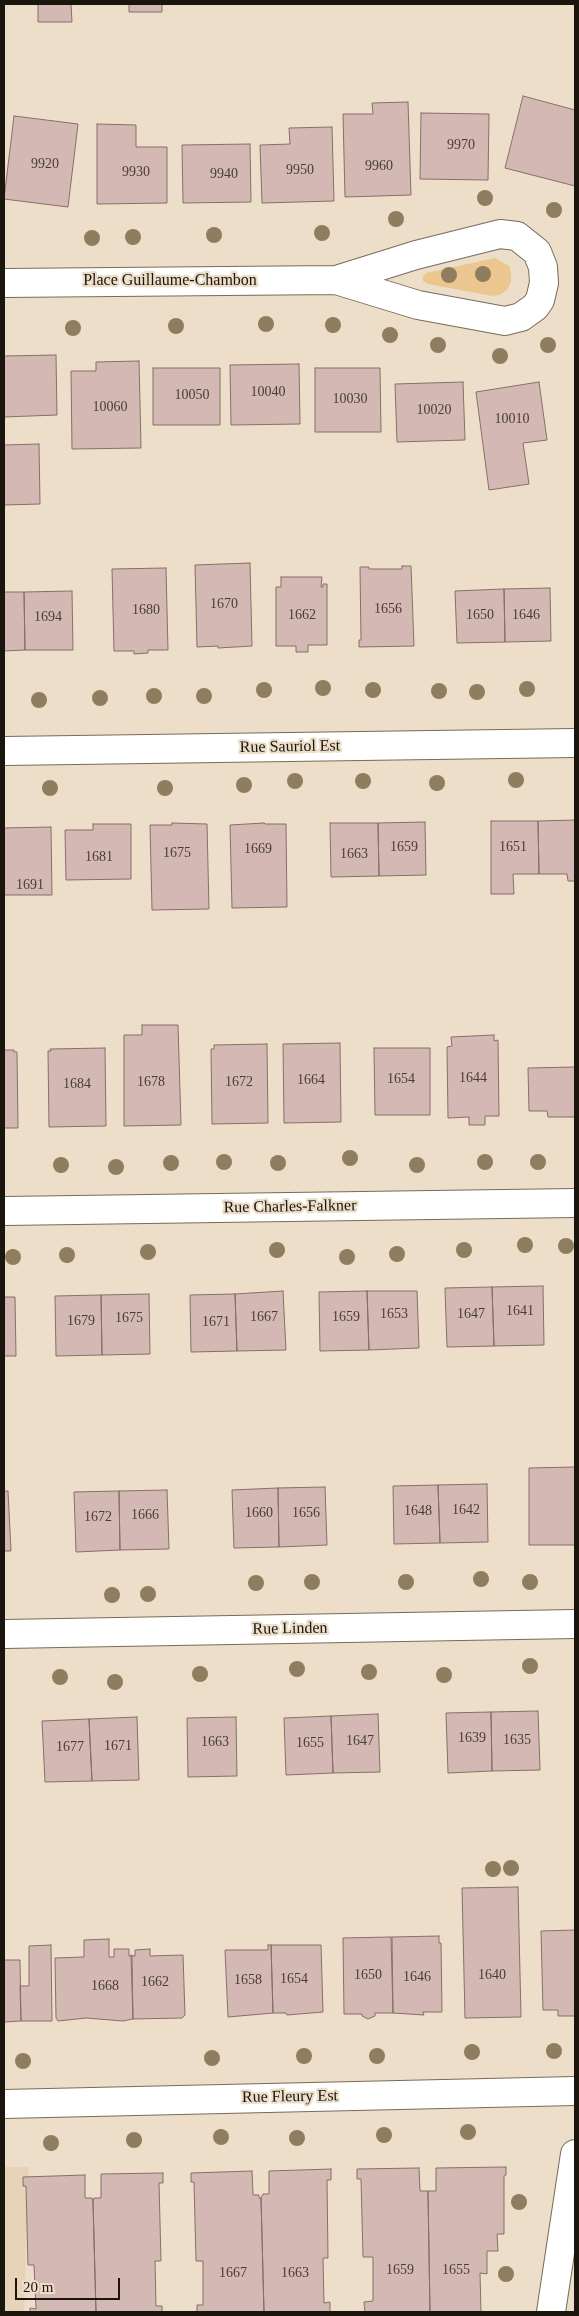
<!DOCTYPE html>
<style>
body{margin:0}
#map{position:relative;width:579px;height:2316px;overflow:hidden;background:#eddec9;font-family:"Times New Roman",serif}
canvas{display:block}
.frame{position:absolute;inset:0;border:5px solid #1a150d;pointer-events:none}
.scale{position:absolute;left:15px;top:2278px;width:105px;height:22px;box-sizing:border-box;border:2px solid #1a150d;border-top:0;padding-left:6px;font-size:15px;line-height:18px;white-space:nowrap;color:#1a150d;-webkit-text-stroke:4px #eddec9;paint-order:stroke}
</style>
<div id="map">
<canvas width="579" height="2316"></canvas>
<div class="frame"></div>
<div class="scale">20 m</div>
</div>
<script>
const context = document.querySelector('canvas').getContext('2d');
context.lineJoin = 'round';
function fillPath(path, color) { context.fillStyle = color; context.fill(path, 'evenodd'); }
const shape = rows => new Path2D(rows.map(r => 'M' + r).join(''));
function trace(path, color, width, dash) { context.strokeStyle = color; context.lineWidth = width; context.lineCap = dash ? 'butt' : 'round'; context.setLineDash(dash || []); context.stroke(path); }
function write(font, color, halo, rows, align = 'center') {
  context.font = font + ' "Times New Roman",serif'; context.lineWidth = 4.5; context.setLineDash([]); context.textBaseline = 'middle'; context.strokeStyle = halo; context.fillStyle = color; for (const [text, x, y, turn = 0] of rows) {
    context.save(); context.translate(x, y); context.rotate((+turn || 0) * Math.PI / 180); context.textAlign = isNaN(turn) ? turn : align; if (halo) context.strokeText(text, 0, 0); context.fillText(text, 0, 0); context.restore();
  }
}
fillPath(shape([
 [4,2167,29,2167,24,2312,4,2312]
]), '#e7d4b8');
fillPath(shape([
 [495,258,509,266,511,273,511,282,507,290,500,295,492,296,428,284,423,281,423,277,426,273]
]), '#ebc68e');
const building = shape([
 [38,4,71,4,72,22,38,22,38,4],
 [129,4,162,4,162,12,129,12,129,4],
 [523,96,575,110,575,186,505,168,523,96],
 [408,102,411,195,345,197,343,114,373,114,372,103,408,102],
 [421,113,489,114,488,180,420,179,421,113],
 [14,116,78,124,68,207,4,199,14,116],
 [97,124,136,125,136,147,167,147,167,203,97,204,97,124],
 [332,127,334,201,262,203,260,145,290,144,289,128,332,127],
 [250,144,251,202,183,203,182,145,250,144],
 [56,355,57,415,4,417,4,356,56,355],
 [139,361,141,448,72,449,71,371,96,371,96,362,139,361],
 [299,364,300,424,231,425,230,365,299,364],
 [153,368,220,368,220,425,153,425,153,368],
 [315,368,380,368,381,432,315,432,315,368],
 [463,382,465,440,397,442,395,384,463,382],
 [539,382,547,440,523,443,529,484,489,490,476,392,539,382],
 [39,444,40,504,4,505,4,445,39,444],
 [250,563,252,646,218,648,218,646,197,647,195,565,250,563],
 [402,566,411,566,414,646,359,647,359,640,361,640,360,567,369,567,369,569,402,569,402,566],
 [166,568,168,650,148,650,148,653,134,654,134,651,114,651,112,569,166,568],
 [281,577,322,577,321,587,323,587,323,584,327,584,327,645,308,645,308,652,296,652,296,646,276,646,276,587,281,587,281,577],
 [550,588,551,641,505,642,504,589,550,588],
 [504,589,505,642,457,643,455,591,504,589],
 [72,591,73,650,25,650,24,592,72,591],
 [4,592,24,592,25,650,4,651,4,592],
 [575,820,575,881,568,881,567,874,539,874,538,821,575,820],
 [491,821,538,821,539,874,513,874,514,894,491,894,491,821],
 [425,822,426,875,379,876,378,823,425,822],
 [172,823,207,824,209,909,152,910,150,825,172,825,172,823],
 [264,823,265,824,286,824,287,907,232,908,230,825,264,823],
 [330,823,378,823,379,876,331,877,330,823],
 [93,824,131,824,131,879,66,880,65,830,93,830,93,824],
 [51,827,52,895,4,895,4,828,51,827],
 [142,1025,178,1025,181,1125,124,1126,124,1035,142,1035,142,1025],
 [494,1035,494,1041,498,1040,499,1116,485,1116,485,1125,469,1125,469,1117,448,1118,447,1047,452,1046,451,1037,494,1035],
 [340,1043,341,1122,284,1123,283,1044,340,1043],
 [267,1044,268,1123,212,1124,211,1049,214,1049,214,1045,267,1044],
 [105,1048,106,1126,49,1127,48,1051,51,1051,50,1049,105,1048],
 [374,1048,430,1048,430,1115,375,1115,374,1048],
 [4,1050,14,1050,14,1052,17,1052,18,1128,4,1128,4,1050],
 [575,1067,575,1117,548,1117,547,1111,529,1111,528,1068,575,1067],
 [543,1286,544,1345,494,1346,492,1287,543,1286],
 [492,1287,494,1346,447,1347,445,1288,492,1287],
 [283,1291,286,1350,237,1351,235,1294,283,1291],
 [367,1291,369,1350,320,1351,319,1292,367,1291],
 [367,1291,417,1291,419,1348,369,1350,367,1291],
 [149,1294,150,1354,102,1355,101,1295,149,1294],
 [235,1294,237,1351,191,1352,190,1295,235,1294],
 [101,1295,102,1355,56,1356,55,1296,101,1295],
 [4,1297,15,1297,16,1356,4,1356,4,1297],
 [575,1467,575,1545,529,1545,529,1468,575,1467],
 [487,1484,488,1542,440,1543,438,1485,487,1484],
 [438,1485,440,1543,394,1544,393,1486,438,1485],
 [325,1487,327,1545,279,1547,278,1488,325,1487],
 [278,1488,279,1547,234,1548,232,1490,278,1488],
 [167,1490,169,1549,120,1550,119,1491,167,1490],
 [4,1491,8,1491,11,1551,4,1551,4,1491],
 [119,1491,120,1550,76,1552,74,1492,119,1491],
 [538,1711,540,1770,492,1771,491,1712,538,1711],
 [491,1712,492,1771,448,1773,446,1713,491,1712],
 [378,1714,380,1772,333,1773,331,1716,378,1714],
 [331,1716,333,1773,286,1775,284,1718,331,1716],
 [137,1717,139,1780,92,1781,89,1719,137,1717],
 [236,1717,237,1776,188,1777,187,1718,236,1717],
 [89,1719,92,1781,45,1782,42,1721,89,1719],
 [518,1887,521,2017,465,2018,462,1888,518,1887],
 [575,1930,575,2016,558,2016,558,2010,543,2010,541,1931,575,1930],
 [439,1936,439,1943,441,1943,442,2012,423,2012,424,2015,393,2013,392,1937,439,1936],
 [391,1937,393,2013,375,2013,375,2016,368,2019,362,2016,362,2014,344,2014,343,1938,391,1937],
 [109,1939,109,1957,114,1957,114,1949,129,1949,129,1956,132,1955,133,2019,123,2021,86,2018,58,2021,56,2018,55,1958,84,1957,84,1940,109,1939],
 [51,1945,52,2021,21,2021,20,1986,29,1986,29,1946,51,1945],
 [268,1945,271,1945,273,2013,228,2017,225,1950,268,1950,268,1945],
 [271,1945,321,1945,323,2012,287,2015,286,2013,273,2013,271,1945],
 [150,1949,150,1956,183,1955,185,2015,182,2018,133,2019,131,1956,135,1956,135,1950,150,1949],
 [4,1960,20,1960,21,2021,4,2022,4,1960],
 [506,2167,506,2175,504,2176,504,2234,497,2234,498,2251,487,2251,487,2274,480,2273,481,2312,430,2312,428,2195,428,2191,436,2191,436,2168,506,2167],
 [419,2168,420,2191,428,2191,430,2312,365,2312,364,2302,373,2301,373,2257,363,2257,361,2179,357,2179,357,2169,419,2168],
 [331,2169,331,2180,327,2180,328,2258,323,2258,324,2303,330,2302,330,2312,264,2312,261,2198,263,2194,269,2194,269,2171,331,2169],
 [252,2171,253,2195,259,2195,259,2198,261,2198,264,2312,197,2312,197,2305,203,2305,203,2261,196,2261,194,2182,191,2182,191,2173,252,2171],
 [163,2173,163,2183,159,2183,161,2261,155,2261,156,2306,162,2306,162,2312,96,2312,93,2202,94,2198,101,2198,101,2174,163,2173],
 [85,2175,85,2198,92,2198,93,2202,96,2312,30,2312,30,2308,36,2309,34,2265,28,2265,26,2186,23,2186,23,2177,85,2175]
]);
fillPath(building, '#d4b8b3');
trace(building, '#876e69', 1);
const minor = shape([
 [4,283,336,280,416,255,500,234,517,236,537,252,543,267,544,283,540,300,535,307,521,317,505,321,418,305,336,280],
 [4,751,575,743],
 [4,1211,575,1203],
 [4,1634,575,1624],
 [551,2312,575,2154]
]);
const tertiary = shape([
 [4,2104,575,2091]
]);
trace(minor, '#786b58', 30);
trace(tertiary, '#786b58', 30);
trace(minor, '#fff', 28);
trace(tertiary, '#fff', 28);
context.fillStyle = '#8f7d5f';
for (const [x, y] of [
 [485,198],
 [554,210],
 [396,219],
 [322,233],
 [214,235],
 [133,237],
 [92,238],
 [483,274],
 [449,275],
 [266,324],
 [333,325],
 [176,326],
 [73,328],
 [390,335],
 [438,345],
 [548,345],
 [500,356],
 [323,688],
 [527,689],
 [264,690],
 [373,690],
 [439,691],
 [477,692],
 [154,696],
 [204,696],
 [100,698],
 [39,700],
 [516,780],
 [295,781],
 [363,781],
 [437,783],
 [244,785],
 [50,788],
 [165,788],
 [350,1158],
 [224,1162],
 [485,1162],
 [538,1162],
 [171,1163],
 [278,1163],
 [61,1165],
 [417,1165],
 [116,1167],
 [525,1245],
 [566,1246],
 [277,1250],
 [464,1250],
 [148,1252],
 [397,1254],
 [67,1255],
 [13,1257],
 [347,1257],
 [481,1579],
 [312,1582],
 [406,1582],
 [530,1582],
 [256,1583],
 [148,1594],
 [112,1595],
 [530,1666],
 [297,1669],
 [369,1672],
 [200,1674],
 [444,1675],
 [60,1677],
 [115,1682],
 [511,1868],
 [493,1869],
 [554,2051],
 [472,2052],
 [304,2056],
 [377,2056],
 [212,2058],
 [23,2061],
 [468,2132],
 [384,2135],
 [221,2137],
 [297,2138],
 [134,2140],
 [51,2143],
 [519,2202],
 [506,2274]
]) { context.beginPath(); context.arc(x, y, 8, 0, 2 * Math.PI); context.fill(); }
write('14px', '#483e36', null, [
 ["9970",461,145],
 ["9920",45,164],
 ["9960",379,166],
 ["9950",300,170],
 ["9930",136,172],
 ["9940",224,174],
 ["10040",268,392],
 ["10050",192,395],
 ["10030",350,399],
 ["10060",110,407],
 ["10020",434,410],
 ["10010",512,419],
 ["1670",224,604],
 ["1656",388,609],
 ["1680",146,610],
 ["1662",302,615],
 ["1650",480,615],
 ["1646",526,615],
 ["1694",48,617],
 ["1659",404,847],
 ["1651",513,847],
 ["1669",258,849],
 ["1675",177,853],
 ["1663",354,854],
 ["1681",99,857],
 ["1691",30,885],
 ["1644",473,1078],
 ["1654",401,1079],
 ["1664",311,1080],
 ["1678",151,1082],
 ["1672",239,1082],
 ["1684",77,1084],
 ["1641",520,1311],
 ["1653",394,1314],
 ["1647",471,1314],
 ["1667",264,1317],
 ["1659",346,1317],
 ["1675",129,1318],
 ["1679",81,1321],
 ["1671",216,1322],
 ["1642",466,1510],
 ["1648",418,1511],
 ["1660",259,1513],
 ["1656",306,1513],
 ["1666",145,1515],
 ["1672",98,1517],
 ["1639",472,1738],
 ["1635",517,1740],
 ["1647",360,1741],
 ["1663",215,1742],
 ["1655",310,1743],
 ["1671",118,1746],
 ["1677",70,1747],
 ["1650",368,1975],
 ["1640",492,1975],
 ["1646",417,1977],
 ["1654",294,1979],
 ["1658",248,1980],
 ["1662",155,1982],
 ["1668",105,1986],
 ["1659",400,2270],
 ["1655",456,2270],
 ["1667",233,2273],
 ["1663",295,2273]
]);
write('16px', '#1a150d', '#eddec9', [
 ["Place Guillaume-Chambon",170,281],
 ["Rue Sauriol Est",290,747,-1],
 ["Rue Charles-Falkner",290,1207,-1],
 ["Rue Linden",290,1629,-1],
 ["Rue Fleury Est",290,2097,-1]
]);
</script>
